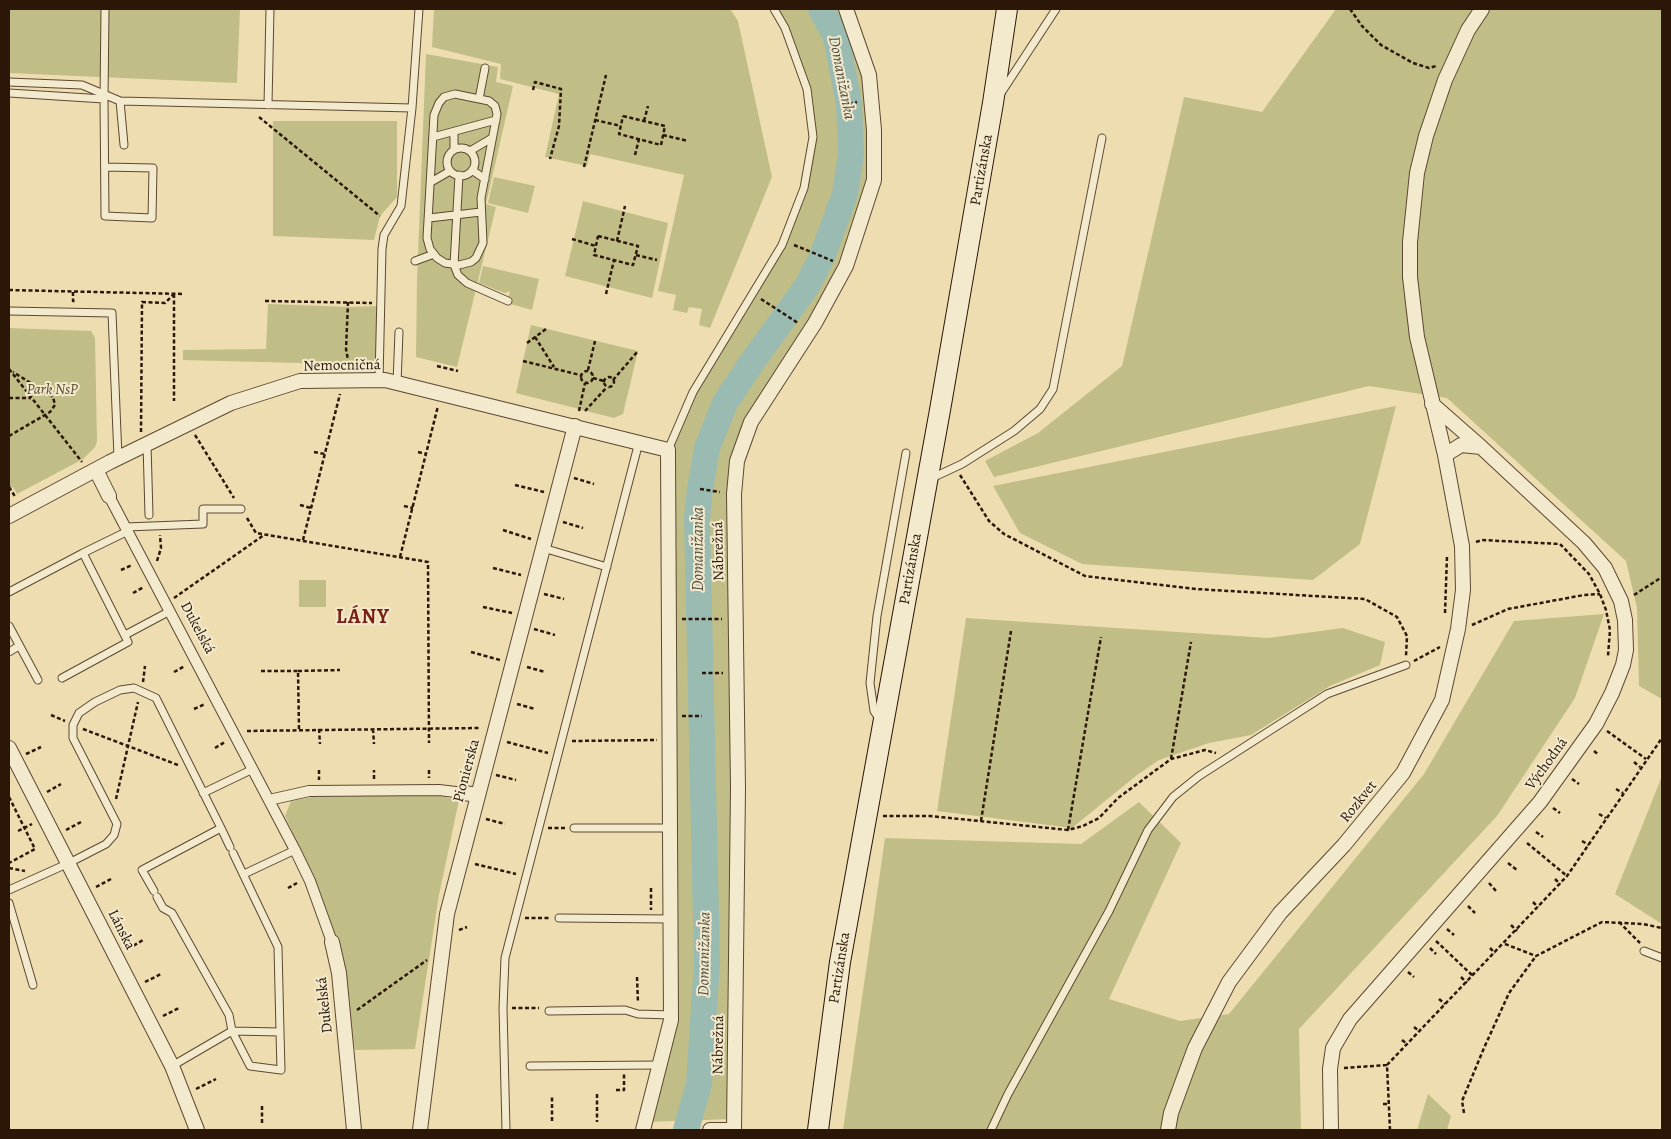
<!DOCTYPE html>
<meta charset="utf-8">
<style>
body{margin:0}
#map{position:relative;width:1671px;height:1139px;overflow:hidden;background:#edddb1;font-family:Alegreya,serif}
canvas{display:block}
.frame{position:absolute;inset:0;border:10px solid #2b1608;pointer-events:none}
</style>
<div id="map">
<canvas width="1671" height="1139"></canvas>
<div class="frame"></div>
</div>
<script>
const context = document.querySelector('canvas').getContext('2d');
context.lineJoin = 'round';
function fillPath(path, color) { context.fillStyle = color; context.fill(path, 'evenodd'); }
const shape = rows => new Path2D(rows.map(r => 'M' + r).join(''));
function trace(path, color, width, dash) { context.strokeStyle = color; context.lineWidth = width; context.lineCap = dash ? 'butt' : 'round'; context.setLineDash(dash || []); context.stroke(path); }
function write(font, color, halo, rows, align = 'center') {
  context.font = font + ' Alegreya,serif'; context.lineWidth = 4; context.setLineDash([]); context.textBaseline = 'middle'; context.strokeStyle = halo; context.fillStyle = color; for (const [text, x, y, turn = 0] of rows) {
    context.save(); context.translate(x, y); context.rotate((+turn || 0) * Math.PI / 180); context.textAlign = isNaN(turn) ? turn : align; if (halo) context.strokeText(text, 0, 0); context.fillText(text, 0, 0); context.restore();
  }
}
fillPath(shape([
 [9,9,240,9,237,83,9,73],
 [434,9,730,9,738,21,772,177,710,328,699,325,702,309,689,307,687,313,673,310,676,295,658,291,684,175,590,154,587,166,545,157,559,94,500,79,501,64,432,47],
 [773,9,846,9,869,75,874,180,846,266,751,422,737,461,734,1119,645,1122,671,1020,668,450,693,392,782,245,804,188,813,137,807,89],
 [1336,9,1662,9,1662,699,1639,686,1637,608,1626,561,1447,398,1369,386,994,477,985,461,1038,433,1122,366,1184,97,1262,112],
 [426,54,498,67,496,82,513,86,486,204,496,207,457,367,416,357,417,280],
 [273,121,397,121,397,197,380,216,374,240,273,236],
 [494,177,535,186,528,213,488,203],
 [583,201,668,223,652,298,565,276],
 [483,266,539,279,532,310,507,303,510,291,505,293,479,283],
 [268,304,351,307,378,306,377,365,183,360,183,350,266,349],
 [531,325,638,351,623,414,614,418,516,393],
 [9,328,91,331,95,338,97,441,95,447,83,459,17,494,13,487,9,489],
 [1396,406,1360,544,1313,580,1082,564,1020,533,993,486],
 [299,580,326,580,326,607,299,607],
 [1604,614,1575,698,1497,816,1299,1029,1301,1130,843,1130,885,838,1081,844,1139,802,1181,843,1109,999,1180,1021,1229,1014,1424,774,1514,621],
 [966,618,1268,638,1343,628,1385,642,1380,665,1330,686,1251,735,1209,743,1159,760,1137,775,1072,828,937,811],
 [1662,776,1662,924,1615,894],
 [435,795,459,800,439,895,415,1049,355,1050,336,941,319,889,285,816,291,801,312,797],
 [1428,1094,1451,1116,1447,1130,1417,1130]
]), '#c0be86');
trace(shape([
 [686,1130,699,1084,707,963,697,518,700,489,707,448,725,403,752,362,807,286,822,257,845,194,851,154,849,104,836,37,821,9]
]), '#9abbb2', 26);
const service = shape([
 [9,82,82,85,120,101,412,108],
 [9,93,104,99],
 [1001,93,1056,9],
 [455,94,489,101,495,106,497,114,481,198,483,243,476,258,471,262,459,265,445,263,437,258,430,249,427,238,434,115,439,103,444,97,455,94],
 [479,99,485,68],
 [120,101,124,145],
 [268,105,270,9],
 [454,132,454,149],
 [433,137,496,120],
 '447 162a14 14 0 1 1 28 0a14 14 0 1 1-28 0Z',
 [470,151,492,138],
 [105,167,153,168,152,218,105,216,104,99,105,9],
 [472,170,485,179],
 [459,175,454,265,458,275,467,283,508,301],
 [431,182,450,171],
 [429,218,481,212],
 [415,261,434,254],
 [9,311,112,313,118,457],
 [379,380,382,249,384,235,401,206,412,108,419,9],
 [397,383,399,332],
 [147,444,149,515],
 [668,450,693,392,782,245,804,188,813,137,807,89,785,28,774,9],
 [932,478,962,464,1014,431,1040,409,1053,389,1102,138],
 [126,527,203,524,203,509,241,509],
 [543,548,607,567],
 [83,553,128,531],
 [9,592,83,553,128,642,62,678],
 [9,626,38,680],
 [125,635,170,611],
 [9,652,19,646],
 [880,720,874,711,870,683,877,616,906,453],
 [203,793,253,769],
 [221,828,230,847],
 [574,828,671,828],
 [244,874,295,850],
 [9,890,69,863,106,844,114,835,117,824,73,738,73,725,79,713,95,702,120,690,134,688,156,698,221,828,142,870,154,891],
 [157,897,163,908,172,913,229,1015,232,1031,250,1066,281,1070,280,1032],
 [9,903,33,985],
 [559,918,671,919],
 [1644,951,1662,958],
 [549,1011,625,1010,638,1014,671,1015],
 [172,1066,232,1031,280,1032,278,947,233,853],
 [530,1066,660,1065],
 [506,1130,503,1008,505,958,639,442],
 [991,1130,1008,1094,1109,911,1148,830,1173,797,1199,776,1327,694,1406,665]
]);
const pedestrian = shape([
 [109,496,295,850,310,881,332,942],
 [269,800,309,791,439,790,464,793]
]);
const minor = shape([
 [1432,404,1481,447],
 [96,470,109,496],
 [9,516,110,462,231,403,300,381,385,380,668,450,671,1020,643,1130],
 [9,748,172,1066,197,1130],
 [464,793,478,795],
 [332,942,339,973,354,1130],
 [420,1130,447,914,575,426],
 [710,1130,734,1130],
 [734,1130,738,788,734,494,737,461,751,422,815,323,846,266,874,180,874,130,869,75,846,9],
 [1168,1130,1171,1113,1195,1048,1229,982,1280,913,1344,845,1403,773,1442,700,1458,629,1463,590,1462,546,1445,455,1417,337,1410,277,1410,242,1417,173,1426,136,1445,80,1468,30,1482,9],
 [1331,1130,1330,1069,1333,1048,1350,1019,1540,802,1596,724,1612,693,1623,665,1626,650,1625,620,1621,601,1605,568,1584,543,1481,447,1461,445,1445,455]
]);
const secondary = shape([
 [818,1130,840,962,940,410,993,103,1007,9]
]);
trace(service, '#5c4832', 9);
trace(pedestrian, '#5c4832', 12);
trace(minor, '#5c4832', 16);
trace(secondary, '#2b1608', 22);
trace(shape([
 [1350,9,1362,26,1381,45,1413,63,1429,68,1436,66],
 [533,90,535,82,561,89,559,126,550,159],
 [849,104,857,102],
 [623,116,665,126,661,145,619,134,623,116],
 [259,117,380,216],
 [595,120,621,126],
 [644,121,648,106],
 [663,135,688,141],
 [635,155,639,139],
 [584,167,606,75],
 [598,236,638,246,633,265,594,255,598,236],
 [572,239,596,246],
 [617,241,625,206],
 [794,245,833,261],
 [636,255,657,260],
 [9,290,184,294],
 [73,292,73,301,75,301],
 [174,294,174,401],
 [606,294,614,260],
 [761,299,798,323],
 [265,301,372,303],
 [348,302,346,349,348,360],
 [535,337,554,367],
 [527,343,546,329],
 [523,361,580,375],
 [437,366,458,371],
 [9,369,82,462],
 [588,370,595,341],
 '581 377a6 6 0 1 1 12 0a6 6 0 1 1-12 0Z',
 '604 382a5 5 0 1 1 10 0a5 5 0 1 1-10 0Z',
 [593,378,604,381],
 [613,380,638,351],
 [9,398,31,398],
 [579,411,585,383],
 [585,411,607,387],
 [141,432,142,302,165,303,174,294],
 [195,435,234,498],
 [9,436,50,412,55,405,53,397,13,372],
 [314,452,325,454],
 [418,452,426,454],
 [960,475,989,521,1004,534,1085,576,1196,589,1365,599,1397,617,1407,636,1406,656],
 [574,478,594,484],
 [515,485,544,492],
 [9,487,16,498],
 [700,489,720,492],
 [300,505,311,508],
 [404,506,413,508],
 [247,518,256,533,428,562,429,743],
 [563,522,583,528],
 [503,530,531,539],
 [303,540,340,394],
 [1476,542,1482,540,1560,544,1589,574,1600,594,1606,610,1610,630,1608,656],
 [400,557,438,406],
 [157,561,161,548,160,535],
 [493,568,521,575],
 [121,570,132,565],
 [133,593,144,587],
 [544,594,564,599],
 [1634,595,1662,577],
 [174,598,264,535],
 [483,607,512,613],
 [1445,613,1447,556],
 [682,619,722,619],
 [1472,625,1508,609,1584,595,1600,594],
 [534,629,555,635],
 [471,652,500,660],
 [1414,661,1440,647],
 [527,667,545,672],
 [261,671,298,671,299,729],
 [298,671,340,670],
 [174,672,185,666],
 [702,673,723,673],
 [143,682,145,666],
 [9,687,10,687],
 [517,704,535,709],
 [194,709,205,704],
 [51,715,65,721],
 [682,716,702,716],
 [83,729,178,765],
 [319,729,320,744],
 [373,729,374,744],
 [247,731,481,728],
 [1607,731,1646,759],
 [572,741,657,740],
 [507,742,548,753],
 [215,748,225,742],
 [1594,751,1599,755],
 [26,754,41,747],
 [1171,759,1191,642],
 [1634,762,1640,767],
 [319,770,319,780],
 [429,770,429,778],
 [496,775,516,780],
 [374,779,374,770],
 [1572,779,1579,784],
 [1616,789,1623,793],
 [47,792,61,784],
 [9,797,35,849,9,863],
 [116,799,138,702],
 [1553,808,1560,813],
 [1599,814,1606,818],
 [883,816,930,816,1068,830,1083,826,1099,818,1118,798,1171,759,1205,750,1216,753],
 [486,819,505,824],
 [981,821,1011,631],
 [548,828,565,828],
 [66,830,81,822],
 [1068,830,1101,637],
 [18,831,32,824],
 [1536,832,1543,837],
 [1582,841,1589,845],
 [1527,843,1567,876],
 [1508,863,1517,870],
 [475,864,516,874],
 [9,868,25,871],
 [1555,879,1560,884],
 [1489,883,1496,891],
 [96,887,111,879],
 [288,888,297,883],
 [651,888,651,910],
 [1533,902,1538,907],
 [1468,906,1475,913],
 [525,918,550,918],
 [1619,922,1640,943],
 [1511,925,1517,931],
 [1447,929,1454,935],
 [459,930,467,927],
 [1436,941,1473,976],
 [1505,944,1536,956,1602,922,1643,924,1662,928],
 [1430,948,1436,954],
 [1490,948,1495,953],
 [128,949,143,940],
 [1408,972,1414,977],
 [637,977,638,1003],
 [1461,977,1467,983],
 [145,982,161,974],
 [1439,999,1445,1004],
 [512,1008,539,1008],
 [357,1010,427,960],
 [163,1016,179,1008],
 [1414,1027,1419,1031],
 [1402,1040,1407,1044],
 [1344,1068,1387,1065],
 [196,1089,216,1079],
 [616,1090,624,1090,624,1074],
 [597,1094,597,1122],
 [1383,1104,1389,1104],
 [1464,1113,1462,1101,1484,1048,1509,993,1536,956],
 [552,1121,552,1095],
 [262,1123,262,1104],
 [1390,1130,1387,1065,1567,876,1662,738]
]), '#2b1608', 2.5, [4, 2.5]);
trace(service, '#f3e9cc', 7);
trace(pedestrian, '#f3e9cc', 10);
trace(minor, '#f3e9cc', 14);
trace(secondary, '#f3e9cc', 20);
write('15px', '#2b1608', '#f3e9cc', [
 ["Partizánska",982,170,-80],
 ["Nemocničná",342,366,-1],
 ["Nábrežná",719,551,-91],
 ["Partizánska",911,569,-80],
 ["Dukelská",197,628,62],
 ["Východná",1547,764,-54],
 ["Pionierska",467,771,-75],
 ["Rozkvet",1359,802,-51],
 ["Lánska",121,930,63],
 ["Partizánska",840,968,-81],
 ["Dukelská",325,1005,-96],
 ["Nábrežná",719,1045,-89]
]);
write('italic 15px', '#58482e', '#f3e9cc', [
 ["Park NsP",52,390]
]);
write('italic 16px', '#525044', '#f3e9cc', [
 ["Domanižanka",841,78,79],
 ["Domanižanka",699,549,-90],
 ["Domanižanka",705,954,-89]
]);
context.letterSpacing = '1px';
write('bold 20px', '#7a1f14', '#f3e9cc', [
 ["LÁNY",363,618]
]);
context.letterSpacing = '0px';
</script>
